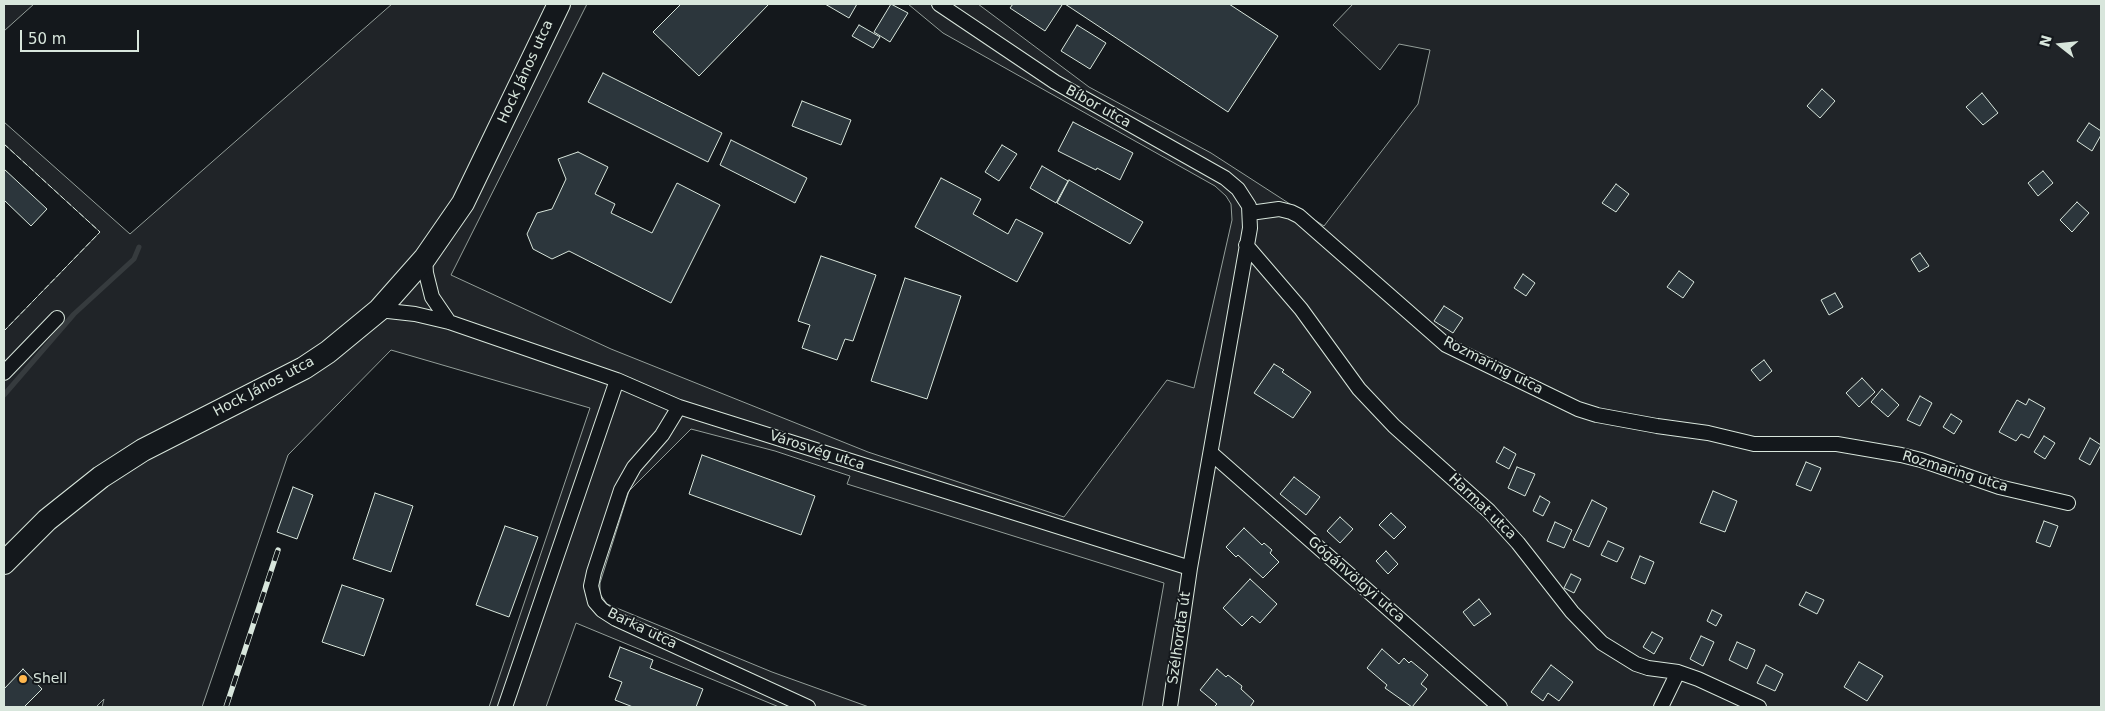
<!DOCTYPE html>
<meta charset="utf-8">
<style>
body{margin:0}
#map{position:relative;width:2105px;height:711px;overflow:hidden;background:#14181c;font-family:"DejaVu Sans",sans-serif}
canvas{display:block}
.frame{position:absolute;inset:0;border:5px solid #d8e6dc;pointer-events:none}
.north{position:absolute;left:2035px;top:20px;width:50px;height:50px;-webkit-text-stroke:4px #14181c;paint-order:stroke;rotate:286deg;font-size:14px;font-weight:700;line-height:20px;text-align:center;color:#d8e6dc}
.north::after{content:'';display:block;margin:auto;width:18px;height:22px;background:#d8e6dc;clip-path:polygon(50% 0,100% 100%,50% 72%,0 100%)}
.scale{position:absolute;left:20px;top:30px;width:119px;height:22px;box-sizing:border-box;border:2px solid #d8e6dc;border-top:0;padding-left:6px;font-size:15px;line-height:18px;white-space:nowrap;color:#d8e6dc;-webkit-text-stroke:4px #14181c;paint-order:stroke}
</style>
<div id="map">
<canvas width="2105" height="711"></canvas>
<div class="frame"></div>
<div class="north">N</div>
<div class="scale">50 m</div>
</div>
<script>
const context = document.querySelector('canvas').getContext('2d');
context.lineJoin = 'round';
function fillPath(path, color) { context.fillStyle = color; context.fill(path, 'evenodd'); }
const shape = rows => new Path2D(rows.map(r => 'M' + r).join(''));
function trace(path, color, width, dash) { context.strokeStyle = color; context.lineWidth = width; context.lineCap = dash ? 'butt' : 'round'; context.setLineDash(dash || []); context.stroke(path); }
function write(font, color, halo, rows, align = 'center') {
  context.font = font + ' "DejaVu Sans",sans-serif'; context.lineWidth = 4; context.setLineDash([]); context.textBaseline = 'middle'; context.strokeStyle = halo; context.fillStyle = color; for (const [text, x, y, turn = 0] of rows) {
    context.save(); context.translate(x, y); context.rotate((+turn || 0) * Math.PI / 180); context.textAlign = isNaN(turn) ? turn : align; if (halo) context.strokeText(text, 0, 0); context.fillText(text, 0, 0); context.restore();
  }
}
const green = shape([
 [4,4,34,4,4,31,4,4],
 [392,4,587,4,451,275,611,349,868,452,1064,517,1167,380,1194,388,1232,220,1231,204,1226,196,1215,186,943,33,908,4,978,4,1089,87,1211,153,1324,226,1418,104,1430,50,1399,44,1380,70,1333,25,1353,4,2101,4,2101,707,1142,707,1164,583,847,484,850,476,775,451,691,429,629,491,600,583,600,594,607,604,772,672,869,707,779,707,576,623,546,707,489,707,590,408,391,350,288,455,202,707,102,707,104,699,96,707,4,707,4,331,100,232,4,144,4,122,130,234,392,4]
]);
fillPath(green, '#202428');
trace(green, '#939e99', 1);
trace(shape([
 [4,395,74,314,134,259,139,247]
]), '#363b3e', 5);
const building = shape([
 [681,4,769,4,699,76,653,32,681,4],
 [825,4,857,4,849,18,825,4],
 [891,4,908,13,890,42,874,32,891,4],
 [1013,4,1060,4,1062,5,1045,31,1010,8,1013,4],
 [1065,4,1229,4,1278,36,1228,112,1065,4],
 [859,25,880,37,873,48,852,36,859,25],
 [1077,25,1106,43,1090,69,1061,51,1077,25],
 [603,73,722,133,708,162,588,102,603,73],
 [1822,89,1835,101,1820,118,1807,106,1822,89],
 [1982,93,1998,113,1983,125,1966,107,1982,93],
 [802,101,851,120,841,145,792,126,802,101],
 [1073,122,1133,153,1120,180,1097,168,1096,170,1058,151,1073,122],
 [2089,123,2101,131,2101,135,2092,151,2077,141,2089,123],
 [731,140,807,178,795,203,720,165,731,140],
 [1002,145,1017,154,999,181,985,172,1002,145],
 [578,152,608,167,595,194,615,204,611,213,652,233,677,183,720,205,671,303,569,251,552,259,533,249,527,234,537,213,552,209,566,179,558,159,578,152],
 [1042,166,1068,181,1056,203,1030,188,1042,166],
 [4,169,47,209,31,226,4,200,4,169],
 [2043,171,2053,183,2038,196,2028,183,2043,171],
 [941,178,981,199,973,214,1008,234,1016,219,1043,233,1017,282,915,227,941,178],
 [1069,180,1143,222,1130,244,1057,203,1069,180],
 [1616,184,1629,194,1616,212,1602,203,1616,184],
 [2077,202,2089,213,2072,232,2060,220,2077,202],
 [1920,253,1929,266,1919,272,1911,259,1920,253],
 [821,256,876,275,853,341,845,339,837,360,802,348,810,325,798,321,821,256],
 [1679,271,1694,282,1683,298,1667,287,1679,271],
 [1523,274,1535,283,1526,296,1514,288,1523,274],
 [905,278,961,296,927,399,871,381,905,278],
 [1835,293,1843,307,1829,315,1821,300,1835,293],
 [1444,306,1463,318,1453,333,1434,321,1444,306],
 [1764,360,1772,371,1760,381,1751,370,1764,360],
 [1274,364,1284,370,1282,372,1311,392,1293,418,1254,393,1274,364],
 [1862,378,1875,392,1859,407,1846,393,1862,378],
 [1882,389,1899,405,1888,417,1871,402,1882,389],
 [1920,396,1932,403,1920,426,1907,420,1920,396],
 [2029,399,2045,408,2029,438,2021,434,2016,441,1999,432,2017,400,2026,405,2029,399],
 [1951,414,1962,421,1954,434,1943,427,1951,414],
 [2044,436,2055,443,2045,459,2034,452,2044,436],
 [2090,438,2101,445,2090,465,2079,459,2090,438],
 [1504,447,1516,454,1509,469,1496,462,1504,447],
 [702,455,815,496,801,535,689,494,702,455],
 [1806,462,1821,468,1811,491,1796,485,1806,462],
 [1517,467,1535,474,1525,496,1508,488,1517,467],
 [1294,477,1320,497,1306,515,1280,494,1294,477],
 [293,487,313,495,297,539,277,532,293,487],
 [1713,491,1737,501,1725,532,1700,523,1713,491],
 [375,493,413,506,391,572,353,559,375,493],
 [1540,496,1550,502,1543,516,1533,511,1540,496],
 [1592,500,1607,508,1589,547,1573,540,1592,500],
 [1391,513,1406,527,1394,539,1379,525,1391,513],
 [1340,517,1353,529,1340,543,1327,531,1340,517],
 [2044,521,2058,526,2050,547,2036,542,2044,521],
 [1555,522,1572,530,1564,548,1547,541,1555,522],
 [505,526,538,537,509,617,476,605,505,526],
 [1244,528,1262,545,1264,543,1272,550,1270,553,1279,562,1263,578,1238,555,1236,557,1226,547,1244,528],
 [1608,541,1624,548,1617,562,1601,555,1608,541],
 [1386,551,1398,564,1388,574,1376,561,1386,551],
 [1640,556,1654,562,1645,584,1631,578,1640,556],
 [1571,574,1581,579,1574,593,1564,588,1571,574],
 [1250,579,1277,604,1260,623,1252,616,1242,626,1223,608,1250,579],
 [342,585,384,599,364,656,322,642,342,585],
 [1806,592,1824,600,1817,614,1799,605,1806,592],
 [1479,599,1491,614,1474,626,1463,612,1479,599],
 [1712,610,1722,615,1716,626,1707,621,1712,610],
 [1652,632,1663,638,1654,654,1643,647,1652,632],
 [1701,636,1714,642,1703,666,1690,659,1701,636],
 [1737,642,1755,650,1747,669,1729,660,1737,642],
 [620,647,653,660,650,668,703,689,696,707,633,707,615,700,622,682,609,677,620,647],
 [1382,649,1399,664,1404,658,1409,663,1411,661,1428,675,1421,684,1427,689,1412,707,1385,688,1387,685,1367,668,1382,649],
 [1859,662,1883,676,1867,701,1844,687,1859,662],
 [1551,665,1573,682,1559,701,1548,693,1543,701,1531,692,1551,665],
 [1766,665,1783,674,1775,691,1757,683,1766,665],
 [23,669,42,689,24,707,4,707,4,689,23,669],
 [1217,669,1226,677,1228,675,1242,686,1241,689,1254,701,1250,707,1216,707,1215,706,1217,704,1200,690,1217,669]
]);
fillPath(building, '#2c363c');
trace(building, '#d8e6dc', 1);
const minor = shape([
 [939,4,1055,82,1225,178,1238,189,1249,206,1250,228,1190,568,1170,707],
 [1250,213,1279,209,1291,212,1299,216,1446,345,1578,409,1597,415,1657,426,1708,433,1754,444,1837,444,1901,455,1921,460,1999,487,2068,503],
 [1246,245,1301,309,1359,389,1394,426,1489,511,1518,543,1572,612,1602,643,1636,664,1648,668,1678,672,1698,679,1759,707],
 [425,258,426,273,432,297,449,322],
 [379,310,415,314,449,322,617,380,679,407,1190,568],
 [4,373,57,318],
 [679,407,662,435,634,467,621,490,594,572,591,586,595,602,602,610,616,619,808,707],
 [1211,453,1500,707],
 [505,707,617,380],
 [1661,707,1678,672]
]);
const primary = shape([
 [4,563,47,520,101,477,143,450,304,368,328,352,379,310,425,258,463,203,559,4]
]);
trace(minor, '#d8e6dc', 16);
trace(primary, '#d8e6dc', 24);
trace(minor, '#14181c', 14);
trace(primary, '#14181c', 22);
const rail = shape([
 [226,707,278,550]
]);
trace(rail, '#d8e6dc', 5.5);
trace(rail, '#14181c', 4, [11]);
trace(shape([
 [4,144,100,232,4,331]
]), '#d8e6dc', 1, [6, 2.5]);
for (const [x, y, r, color] of [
 [23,679,5,"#ffb74d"]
]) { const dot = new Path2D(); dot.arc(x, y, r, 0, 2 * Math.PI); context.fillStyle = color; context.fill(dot); trace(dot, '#14181c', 2); }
write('14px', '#d8e6dc', '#14181c', [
 ["Hock János utca",526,72,-65],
 ["Bíbor utca",1098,107,29],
 ["Rozmaring utca",1493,366,27],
 ["Hock János utca",264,387,-28],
 ["Városvég utca",817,451,18],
 ["Rozmaring utca",1955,472,17],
 ["Harmat utca",1482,507,44],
 ["Gógánvölgyi utca",1356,580,41],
 ["Barka utca",642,629,26],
 ["Szélhordta út",1180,638,-82]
]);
write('14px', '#d8e6dc', '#14181c', [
 ["Shell",33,679]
], 'left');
</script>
